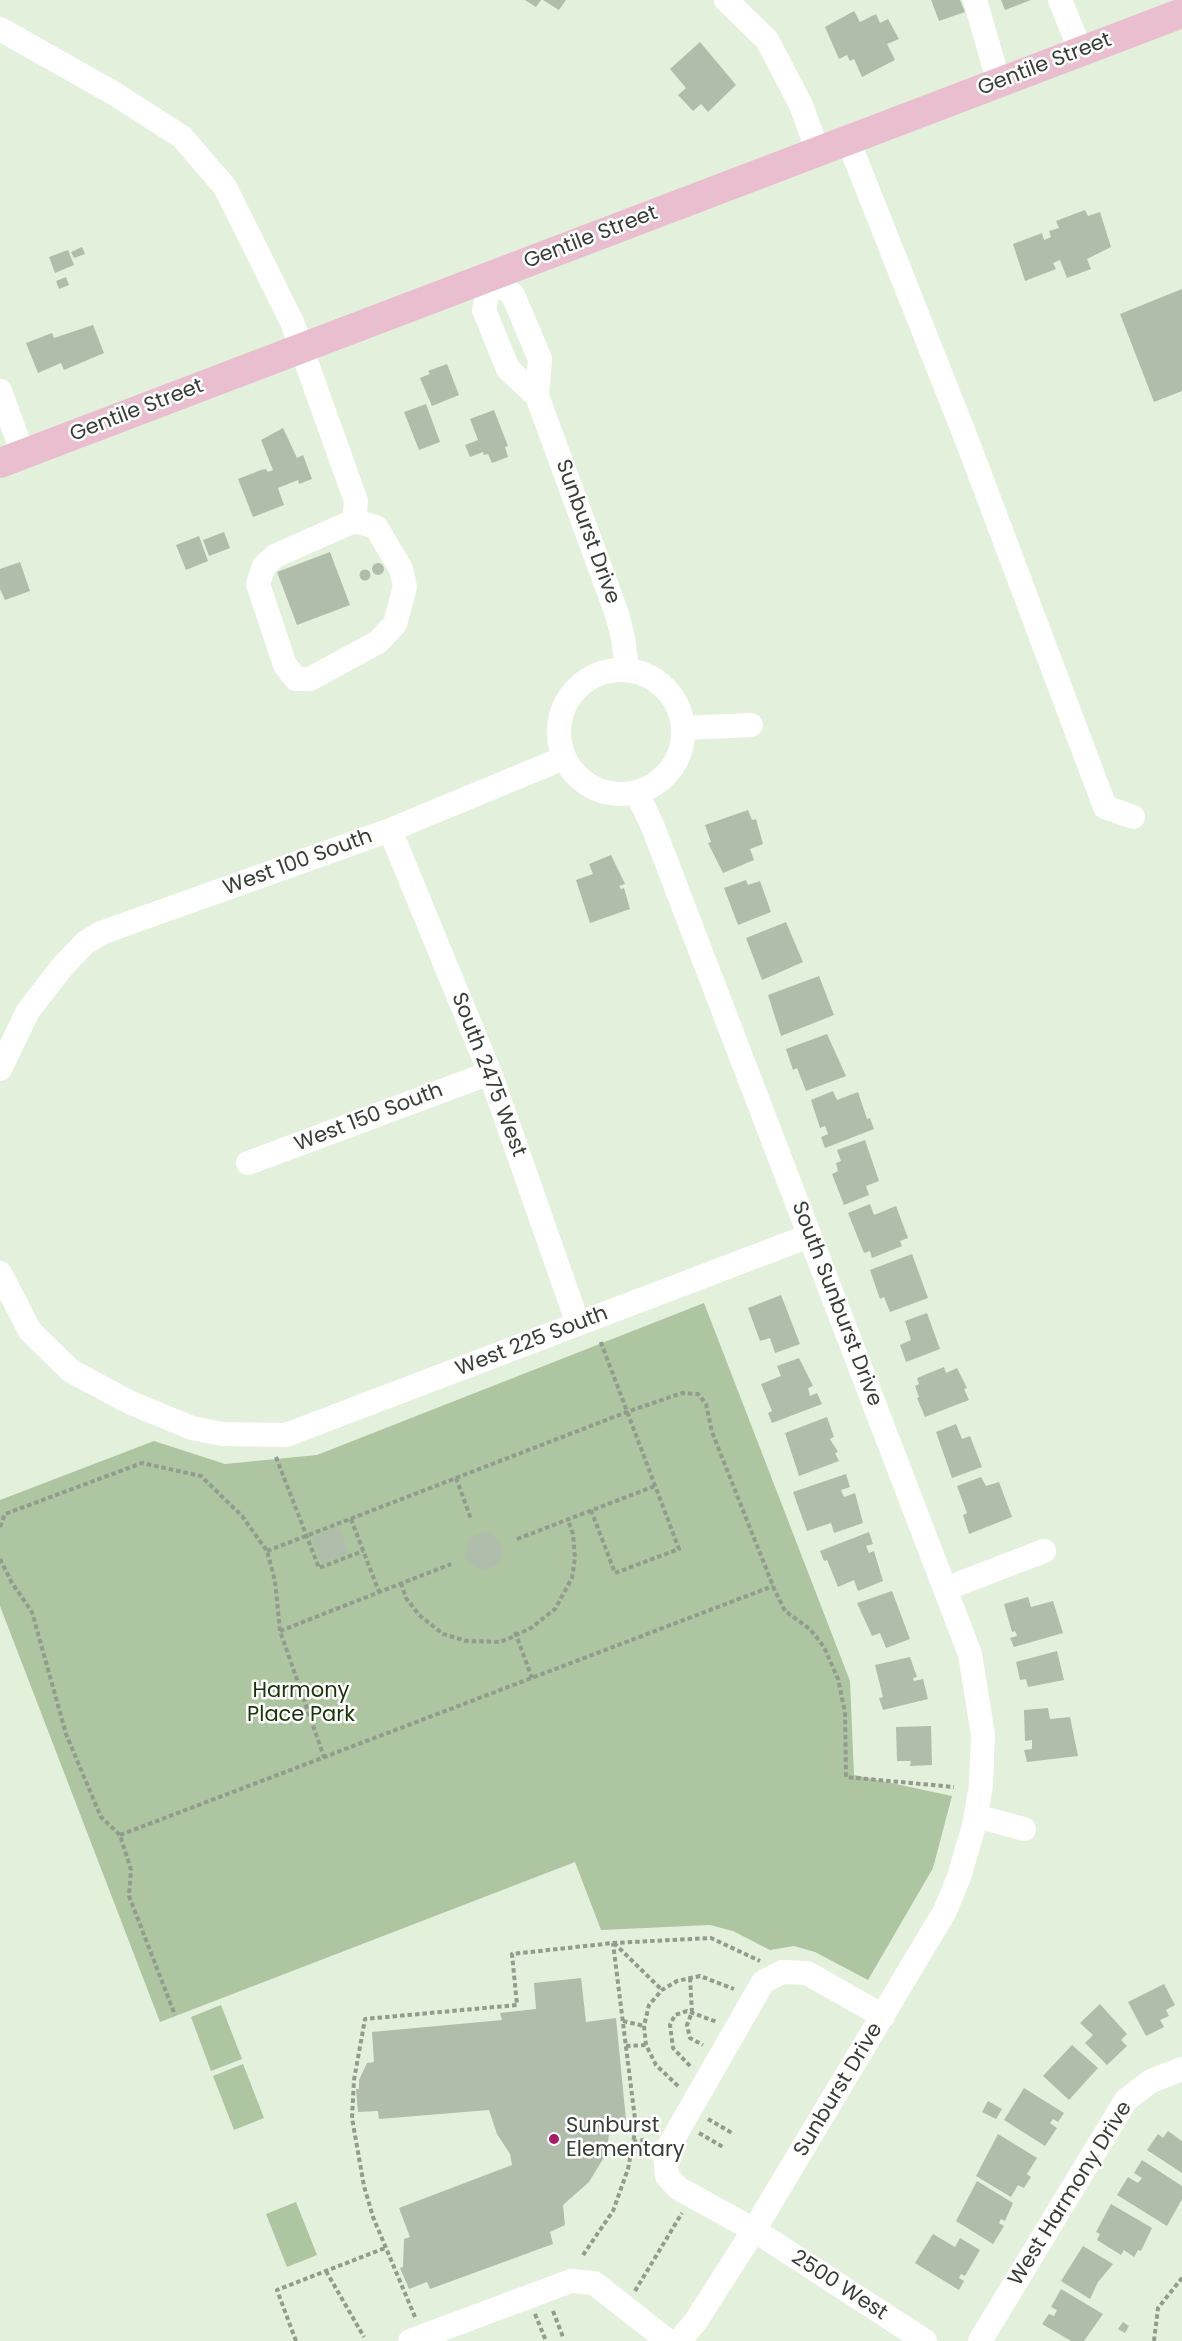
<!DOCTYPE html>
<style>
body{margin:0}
canvas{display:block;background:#e3f0dc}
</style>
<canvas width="1182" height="2341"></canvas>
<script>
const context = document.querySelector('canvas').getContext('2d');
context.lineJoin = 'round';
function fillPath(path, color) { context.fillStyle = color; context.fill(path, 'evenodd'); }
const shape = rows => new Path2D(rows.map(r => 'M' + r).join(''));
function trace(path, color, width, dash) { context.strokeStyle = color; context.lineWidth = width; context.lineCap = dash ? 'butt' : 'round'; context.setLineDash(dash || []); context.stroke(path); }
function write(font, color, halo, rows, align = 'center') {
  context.font = font + ' Poppins,sans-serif'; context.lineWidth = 5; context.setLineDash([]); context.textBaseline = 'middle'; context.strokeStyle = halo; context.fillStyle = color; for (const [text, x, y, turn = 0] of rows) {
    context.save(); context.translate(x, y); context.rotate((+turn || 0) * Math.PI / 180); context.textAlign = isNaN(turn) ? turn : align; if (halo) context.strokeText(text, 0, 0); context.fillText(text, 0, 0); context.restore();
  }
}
fillPath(shape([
 [704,1303,850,1681,854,1775,952,1796,933,1868,868,1980,815,1952,794,1946,770,1950,733,1931,710,1925,601,1930,575,1862,160,2022,0,1606,0,1500,154,1441,225,1464,317,1455],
 [221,2005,242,2059,211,2071,191,2017],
 [243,2064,264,2118,234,2130,213,2076],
 [296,2202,317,2255,287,2267,266,2214]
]), '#adc5a1');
fillPath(shape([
 [525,0,541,0,536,7],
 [543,0,566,0,559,10],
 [931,0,960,0,965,12,939,21],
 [1001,0,1031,0,1005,10],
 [854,11,860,22,876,14,880,23,888,19,899,39,887,44,895,60,862,77,854,59,850,61,847,55,839,59,825,27],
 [700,42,736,85,708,112,701,104,693,111,678,95,686,88,670,69],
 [1085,210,1088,216,1100,212,1111,247,1087,259,1091,269,1067,278,1060,260,1053,263,1056,269,1025,281,1013,244,1042,233,1044,240,1051,237,1049,231,1059,228,1056,221],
 [82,247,85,254,74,258,71,252],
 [68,250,74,265,55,273,49,257],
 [66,277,69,285,59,289,56,281],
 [1182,289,1182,391,1154,402,1120,314],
 [93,325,104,353,64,370,61,363,38,373,26,343,52,333,54,338],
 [447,364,459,395,432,406,420,378,430,374,428,371],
 [426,404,440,442,419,450,404,412],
 [494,410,508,446,505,447,508,457,492,463,488,454,484,455,483,452,470,457,465,445,478,440,470,419],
 [283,428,297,458,303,455,312,479,299,484,298,480,278,488,284,505,253,517,238,479,261,470,266,469,268,472,273,470,261,440],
 [224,532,230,548,209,556,203,540],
 [199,536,208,561,186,570,176,545],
 [330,552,350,605,297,625,277,572],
 [20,562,30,591,5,600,0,589,0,569],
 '372 569a6 6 0 1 1 12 0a6 6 0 1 1-12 0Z',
 '359.5 575a5.5 5.5 0 1 1 11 0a5.5 5.5 0 1 1-11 0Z',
 [748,810,752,820,756,819,763,844,750,849,754,860,723,873,708,843,711,842,705,825],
 [611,855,625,884,619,886,621,889,624,888,630,909,590,923,576,880,593,874,589,864],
 [746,880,748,885,760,881,771,912,738,925,724,888],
 [786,922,803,962,762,980,746,938],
 [819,976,834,1015,781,1036,768,995],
 [827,1034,846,1076,806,1091,797,1068,793,1070,786,1049],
 [833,1091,837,1100,858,1092,867,1119,870,1118,874,1129,825,1148,821,1137,828,1134,825,1126,820,1128,811,1100],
 [865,1140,879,1181,866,1186,869,1195,844,1205,832,1174,838,1171,836,1163,841,1161,837,1150],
 [870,1204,874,1215,896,1206,908,1238,900,1241,902,1246,872,1258,870,1251,864,1253,848,1213],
 [912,1254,928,1298,890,1312,884,1297,880,1299,870,1270],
 [781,1295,800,1344,775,1353,770,1338,760,1341,748,1308],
 [927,1313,940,1349,906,1362,900,1345,911,1340,905,1321],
 [799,1358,813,1386,808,1388,810,1396,817,1393,822,1404,772,1423,768,1413,772,1411,761,1384,781,1376,777,1366],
 [944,1367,946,1373,957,1368,967,1388,964,1389,969,1400,925,1417,917,1398,919,1397,915,1386,919,1384,917,1378],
 [827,1417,834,1437,830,1439,838,1452,835,1453,839,1461,799,1476,785,1433],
 [956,1424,962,1439,970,1436,982,1467,952,1478,936,1432],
 [846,1474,850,1487,841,1490,844,1497,855,1493,863,1523,834,1533,831,1523,807,1531,793,1492],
 [981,1477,986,1486,999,1482,1012,1517,969,1534,963,1515,967,1513,957,1486],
 [339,1526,349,1553,322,1564,312,1537],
 [488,1531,503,1544,500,1564,481,1571,465,1559,468,1538],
 [869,1532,873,1544,866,1546,869,1553,874,1551,883,1581,858,1591,854,1580,838,1587,827,1560,824,1561,820,1551],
 [892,1591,910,1639,886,1648,880,1633,872,1636,857,1603],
 [1028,1597,1031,1607,1053,1601,1063,1633,1014,1647,1010,1638,1017,1636,1015,1631,1012,1632,1004,1604],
 [1057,1651,1064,1680,1028,1687,1026,1679,1020,1680,1016,1662],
 [910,1657,917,1677,913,1678,914,1681,923,1679,928,1699,883,1710,879,1698,883,1697,875,1665],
 [1048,1708,1050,1719,1070,1717,1078,1756,1027,1762,1024,1750,1032,1749,1032,1740,1025,1741,1024,1710],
 [931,1726,932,1765,910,1766,911,1761,897,1761,896,1727],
 [581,1978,586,2022,616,2018,626,2120,611,2122,606,2154,589,2182,563,2205,565,2225,550,2232,553,2244,430,2289,427,2282,409,2289,400,2268,403,2267,404,2239,410,2237,399,2208,512,2165,510,2154,497,2134,489,2110,379,2119,378,2111,358,2112,356,2089,359,2089,359,2080,367,2063,374,2062,372,2032,502,2020,500,2013,536,2009,534,1983],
 [1164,1984,1175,2005,1166,2010,1169,2016,1160,2020,1164,2027,1146,2036,1128,2002],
 [1100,2004,1127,2034,1121,2040,1127,2046,1107,2065,1085,2043,1093,2035,1080,2023],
 [1072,2045,1098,2068,1069,2100,1043,2076],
 [1024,2088,1064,2113,1058,2122,1053,2119,1050,2123,1057,2128,1045,2146,1004,2120],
 [988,2101,1002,2109,996,2119,982,2112],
 [1168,2131,1182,2141,1182,2173,1147,2150,1158,2134,1163,2138],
 [998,2134,1037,2158,1027,2174,1031,2177,1024,2188,1018,2185,1011,2197,976,2176],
 [1142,2160,1182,2186,1182,2199,1167,2226,1117,2195,1128,2177,1138,2183,1142,2178,1134,2173],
 [977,2181,1013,2203,1005,2221,1001,2219,999,2223,1004,2226,993,2244,956,2221],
 [1111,2204,1152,2228,1141,2251,1138,2250,1134,2257,1124,2250,1121,2255,1097,2240,1100,2234,1096,2232],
 [933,2234,955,2247,960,2238,980,2250,965,2276,961,2274,959,2278,964,2281,959,2290,915,2263],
 [1083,2246,1113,2264,1098,2282,1090,2299,1061,2281],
 [1061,2289,1103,2314,1084,2341,1071,2341,1042,2324,1049,2314,1054,2316,1057,2310,1051,2307],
 [1123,2322,1129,2326,1125,2333,1118,2329]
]), '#b1bdab');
trace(shape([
 [276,1457,319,1568,363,1551],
 [456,1478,471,1519],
 [591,1510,615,1573,679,1549,600,1340],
 [351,1519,379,1592],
 [0,1527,5,1514,142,1463,201,1476,242,1516,267,1551,275,1581,280,1631,324,1757],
 [517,1539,655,1486],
 [267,1551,627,1412,682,1393,698,1394,706,1404,712,1432,775,1591,785,1611,810,1629,824,1647,838,1679,845,1712,846,1777,954,1787],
 [0,1559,12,1583,32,1612,66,1734,101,1817,120,1835,131,1870,129,1896,175,2015],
 [401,1583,406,1598,419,1615,443,1634,467,1641,500,1642,510,1638,531,1628,555,1609,572,1578,575,1558,573,1534,568,1520],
 [280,1631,451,1564],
 [515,1632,532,1678],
 [120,1835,773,1586],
 [614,1943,662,1990],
 [690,1978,692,2012,687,2025,690,2038,703,2045],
 [623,2021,644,2026],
 [626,2046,646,2045],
 [690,2066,673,2048,670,2025,675,2015,687,2011,717,2022],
 [678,2086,656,2065,646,2045,644,2026,649,2005,662,1990,677,1981,700,1976,734,1989],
 [708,2119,732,2133],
 [699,2133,723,2147],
 [633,2142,644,2140],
 [583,2255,613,2211,628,2169,636,2127,613,1943],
 [326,2271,364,2337],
 [635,2291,682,2213],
 [553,2311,563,2337],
 [535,2314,546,2341],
 [415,2317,373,2217,364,2186,352,2118,354,2080,365,2019,517,2005,512,1954,613,1943,711,1938,760,1961],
 [296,2341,277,2290,385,2248],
 [1154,2341,1158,2308,1182,2278]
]), '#929b8d', 4, [4.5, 3]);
trace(shape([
 [726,0,767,40,801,105,818,152],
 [975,0,999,83],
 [1060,0,1081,52],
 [0,29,115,94,182,137,225,187,292,322,356,501,354,521,275,556,264,566,258,584,285,665,296,679,310,679,378,642,395,624,405,587,401,569,376,527,354,521],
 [848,140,968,443,1105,807,1133,817],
 [0,391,23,454],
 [537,396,508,369,484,310,491,276,513,295,540,359,537,396,617,614,623,638,627,670],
 '559 732a62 62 0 1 1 124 0a62 62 0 1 1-124 0Z',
 [684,728,751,725],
 [637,793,653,827,970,1654,983,1735,981,1785,974,1826,959,1877,945,1911,754,2230,696,2321,679,2341],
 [390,830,490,1073,578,1324],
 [0,1069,28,1011,63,966,85,943,101,933,390,830,564,758],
 [248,1163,490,1073],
 [0,1273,30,1331,71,1371,131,1403,192,1428,222,1434,286,1435,809,1236],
 [945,1589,1044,1551],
 [976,1816,1024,1829],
 [883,2016,807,1973,782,1972,763,1982,665,2153,667,2176,678,2188,754,2230,925,2341],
 [410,2341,571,2281,594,2283,668,2341],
 [980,2341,1126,2100,1151,2081,1182,2069]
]), '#fff', 24);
trace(shape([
 [0,463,1182,13]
]), '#e9bfd0', 30);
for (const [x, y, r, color] of [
 [554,2139,6,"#a61e66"]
]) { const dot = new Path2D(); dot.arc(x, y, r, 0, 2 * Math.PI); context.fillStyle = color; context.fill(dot); trace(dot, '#fff', 2); }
write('21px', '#383d36', '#fff', [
 ["Gentile Street",1045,65,-21],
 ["Gentile Street",591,238,-21],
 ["Gentile Street",137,411,-21],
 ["Sunburst Drive",587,532,70],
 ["West 100 South",298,863,-20],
 ["South 2475 West",488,1075,69],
 ["West 150 South",369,1118,-21],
 ["South Sunburst Drive",836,1304,69],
 ["West 225 South",532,1342,-21],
 ["Sunburst Drive",839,2090,-59],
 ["West Harmony Drive",1071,2194,-58],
 ["2500 West",839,2286,33]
]);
write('21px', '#193406', '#fff', [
 ["Harmony",301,1692],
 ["Place Park",301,1716]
]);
write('21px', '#383d36', '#fff', [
 ["Sunburst",566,2127],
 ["Elementary",566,2151]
], 'left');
</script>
